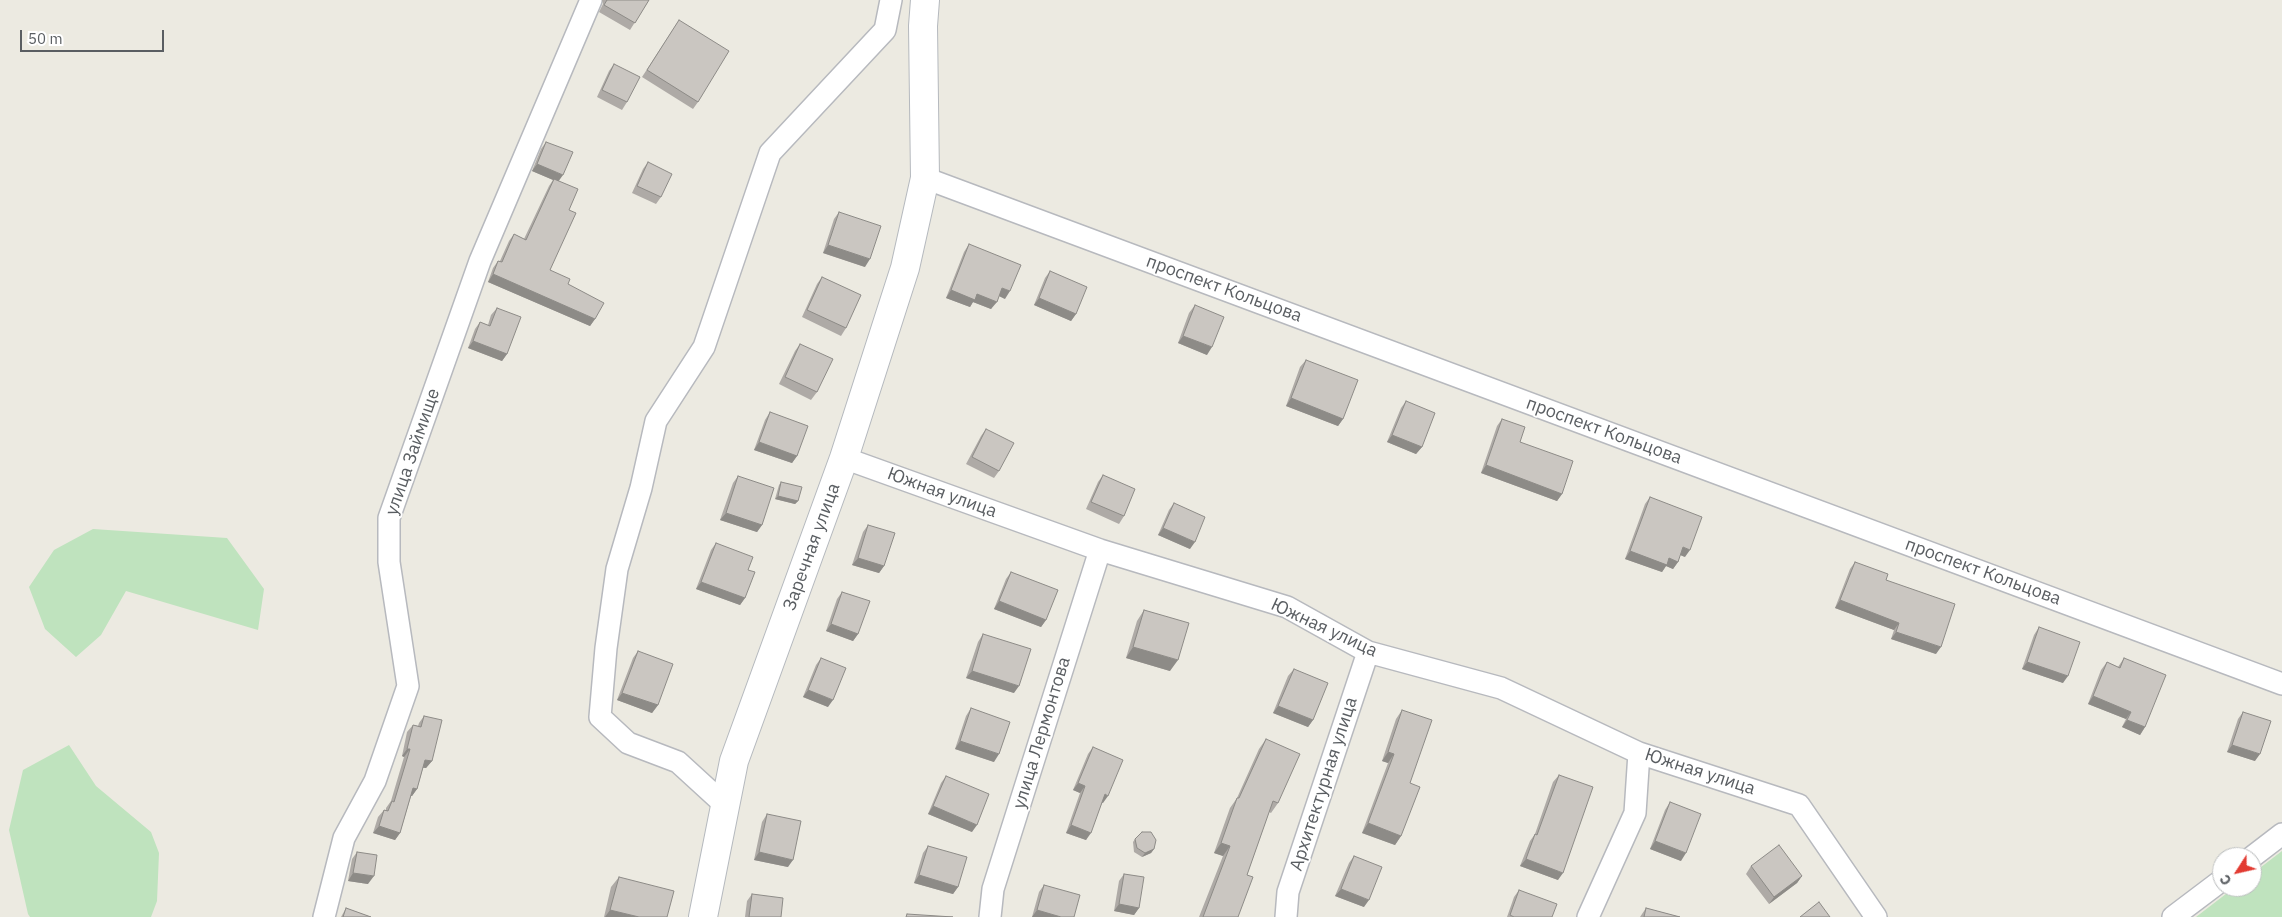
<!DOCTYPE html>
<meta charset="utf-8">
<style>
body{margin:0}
#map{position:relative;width:2282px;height:917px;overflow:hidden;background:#eceae1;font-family:"IBM Plex Sans",sans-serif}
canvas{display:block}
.north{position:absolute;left:2212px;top:847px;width:50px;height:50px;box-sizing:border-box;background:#fff;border:1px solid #bdbfc0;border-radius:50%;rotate:235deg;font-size:14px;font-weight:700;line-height:20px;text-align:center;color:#5a5e62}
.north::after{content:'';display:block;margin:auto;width:18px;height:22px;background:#e23b32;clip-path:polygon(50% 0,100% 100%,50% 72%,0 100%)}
.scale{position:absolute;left:20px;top:30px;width:144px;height:22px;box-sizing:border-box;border:2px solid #5a5e62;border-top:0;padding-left:6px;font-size:15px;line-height:18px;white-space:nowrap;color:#5a5e62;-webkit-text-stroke:4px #fff;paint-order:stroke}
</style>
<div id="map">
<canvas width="2282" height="917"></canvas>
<div class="north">С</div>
<div class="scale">50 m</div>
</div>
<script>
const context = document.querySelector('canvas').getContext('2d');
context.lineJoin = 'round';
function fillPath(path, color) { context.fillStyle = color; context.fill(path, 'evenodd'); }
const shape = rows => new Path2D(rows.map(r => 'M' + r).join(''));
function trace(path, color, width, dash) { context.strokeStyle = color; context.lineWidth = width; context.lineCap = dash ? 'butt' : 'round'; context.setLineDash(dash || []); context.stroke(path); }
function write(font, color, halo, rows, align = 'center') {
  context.font = font + ' "IBM Plex Sans",sans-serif'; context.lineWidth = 4; context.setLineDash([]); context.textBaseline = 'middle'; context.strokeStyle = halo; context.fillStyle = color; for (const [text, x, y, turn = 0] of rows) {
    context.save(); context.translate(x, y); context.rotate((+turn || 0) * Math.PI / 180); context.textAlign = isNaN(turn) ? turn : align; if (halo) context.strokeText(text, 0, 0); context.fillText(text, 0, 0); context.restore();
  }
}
fillPath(shape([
 [93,529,227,538,264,589,258,630,126,591,101,635,76,657,45,629,29,587,54,550],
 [69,745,96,786,151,832,159,853,157,901,151,917,30,917,28,914,9,830,23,770],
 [2282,851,2282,917,2196,917,2235,887,2252,887,2252,874]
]), '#bfe3be');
const street = shape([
 [925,178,2282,684],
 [844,458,1100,550,1287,607,1368,652,1501,688,1639,753,1799,805,1876,917],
 [725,805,678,762,628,743,600,717,606,648,617,569,641,488,656,421,704,347,770,153,885,30,891,0],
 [2252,857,2282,834],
 [324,917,344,838,375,781,408,686,389,562,389,518,480,261,591,0],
 [990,917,993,889,1100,550],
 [1286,917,1288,892,1368,652],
 [1588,917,1635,813,1639,753],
 [2173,917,2222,880]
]);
const secondary = shape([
 [703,917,734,761,844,458,905,268,925,178,923,26,925,0]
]);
trace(street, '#b7b9be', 24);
trace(secondary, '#b5b9be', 30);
trace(street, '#fff', 21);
trace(secondary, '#fff', 28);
fillPath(shape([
 [602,0,649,0,630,30,599,12,603,4],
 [679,20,698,102,693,109,642,77],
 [614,64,627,102,622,110,597,97,609,71],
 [546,142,569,210,550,270,568,284,595,319,590,326,488,282,493,268,498,261,500,261,509,241,514,234,524,239,549,186,553,180,532,171,541,149],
 [648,162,661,197,656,204,632,193,643,169],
 [839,212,865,267,823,253,834,219],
 [969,244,1005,299,999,296,991,309,973,302,970,307,946,298,964,252],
 [1050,271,1076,314,1071,321,1034,305,1045,278],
 [822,277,846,328,841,336,802,317,817,284],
 [1195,305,1207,355,1178,343,1189,313],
 [497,308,507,354,502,361,468,348,475,329,480,322,488,325,491,315],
 [800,344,817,392,811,400,779,384,795,351],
 [1306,360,1343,419,1338,426,1286,406,1300,367],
 [1406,401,1422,447,1416,454,1387,442,1401,408],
 [770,412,797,456,792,463,754,450,765,420],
 [1502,419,1562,494,1557,501,1481,473,1497,426],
 [986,429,999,471,994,478,966,464,981,436],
 [1103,475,1124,516,1119,524,1086,509,1098,482],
 [738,476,762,525,757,532,720,520,733,483],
 [781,482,798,501,795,504,775,499,779,485],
 [1650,497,1685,557,1680,555,1678,562,1673,569,1666,566,1662,572,1625,559,1645,504],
 [1174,503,1190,549,1158,535,1169,510],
 [868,525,884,566,879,573,852,565,863,532],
 [716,543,748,570,745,598,740,605,696,589,711,550],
 [1855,562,1886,580,1936,654,1891,639,1894,630,1835,608,1850,569],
 [1011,572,1046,620,1041,627,994,609,1006,579],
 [842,592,858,634,853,641,826,631,837,599],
 [1144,610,1170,671,1126,658,1137,621],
 [2039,627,2063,683,2022,669,2034,635],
 [983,634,1014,693,966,678,978,642],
 [638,651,658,705,652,713,617,700,633,658],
 [821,658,828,707,803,697,816,665],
 [2124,658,2145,727,2140,735,2122,727,2126,719,2088,704,2101,670,2107,662,2118,667],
 [1294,669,1313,720,1308,727,1273,713,1288,676],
 [971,708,994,762,955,749,966,716],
 [1402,710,1401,836,1395,845,1362,833,1388,763,1382,761,1396,719],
 [2243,712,2255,761,2227,752,2238,719],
 [424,716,432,761,426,768,423,768,417,789,412,796,411,796,400,833,395,840,373,833,378,817,384,810,386,810,386,808,391,801,404,757,402,756,407,732,413,725,418,726,419,723],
 [1266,739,1278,803,1271,813,1269,812,1247,875,1238,917,1199,917,1223,856,1214,853,1230,808,1237,798,1259,749],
 [1093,747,1103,803,1102,803,1086,840,1066,833,1080,793,1073,790,1088,754],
 [1559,775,1558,880,1520,866,1530,841,1535,834,1553,782],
 [946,776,972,832,928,814,941,783],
 [1670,802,1681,861,1650,849,1665,810],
 [767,814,788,867,754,860,762,822],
 [1135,839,1154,849,1151,853,1142,857,1134,852,1133,842],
 [928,846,958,887,953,894,914,883,923,853],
 [357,852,368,884,348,881,352,859],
 [1354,856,1364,907,1335,896,1349,863],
 [1751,866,1802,876,1797,883,1769,904,1746,874],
 [1124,874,1139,908,1134,915,1114,911,1119,881],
 [619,877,667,917,604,917,611,887],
 [1044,885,1074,917,1032,917,1039,892],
 [1519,890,1552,917,1507,917,1514,897],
 [752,894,781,917,745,917,747,901],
 [346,908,371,917,341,917],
 [1646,908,1680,917,1640,917]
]), '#aeaaa6');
fillPath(shape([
 [537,164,563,175,558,182,532,171],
 [828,245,870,259,865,267,823,253],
 [493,274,595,319,590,326,488,282],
 [1002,288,1010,291,1005,299,997,295],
 [951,290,977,294,997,302,991,309,973,302,970,307,946,298],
 [1039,298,1076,314,1071,321,1034,305],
 [1183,336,1212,347,1207,355,1178,343],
 [473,341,507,354,502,361,468,348],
 [1291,398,1343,419,1338,426,1286,406],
 [1392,435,1422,447,1416,454,1387,442],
 [759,442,797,456,792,463,754,450],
 [1486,465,1562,494,1557,501,1481,473],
 [778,496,798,501,795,504,775,499],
 [726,513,762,525,757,532,720,520],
 [1163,528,1195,542,1190,549,1158,535],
 [1683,547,1690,550,1685,557,1678,554],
 [1630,551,1669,558,1678,562,1673,569,1666,566,1662,572,1625,559],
 [858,558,884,566,879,573,852,565],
 [701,582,745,598,740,605,696,589],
 [1840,600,1899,623,1894,630,1835,608],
 [999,601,1046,620,1041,627,994,609],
 [831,624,858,634,853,641,826,631],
 [1896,632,1941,647,1936,654,1891,639],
 [1133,647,1178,660,1170,671,1126,658],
 [2027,662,2068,676,2063,683,2022,669],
 [972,671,1019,686,1014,693,966,678],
 [808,690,833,700,828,707,803,697],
 [622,693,658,705,652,713,617,700],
 [2093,696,2131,712,2126,719,2088,704],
 [1278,706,1313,720,1308,727,1273,713],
 [2127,720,2145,727,2140,735,2122,727],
 [960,741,999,754,994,762,955,749],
 [2232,745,2260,754,2255,761,2227,752],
 [407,749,410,749,404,757,402,756],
 [1388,752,1394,754,1388,763,1382,761],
 [425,760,432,761,426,768,420,767],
 [1078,783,1085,786,1080,793,1073,790],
 [413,788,417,789,412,796,408,795],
 [1105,794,1108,796,1103,803,1100,802],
 [933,806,977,825,972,832,928,814],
 [1368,823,1401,836,1395,845,1362,833],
 [1071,825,1091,833,1086,840,1066,833],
 [379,826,400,833,395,840,373,833],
 [1655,841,1686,853,1681,861,1650,849],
 [1221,843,1230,846,1223,856,1214,853],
 [1154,849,1151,853,1142,857,1145,853],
 [759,852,793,860,788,867,754,860],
 [1526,859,1563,873,1558,880,1520,866],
 [353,873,374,876,368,884,348,881],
 [919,875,958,887,953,894,914,883],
 [1802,876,1797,883,1769,904,1774,897],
 [1341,889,1369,900,1364,907,1335,896],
 [1119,904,1139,908,1134,915,1114,911],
 [610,910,639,917,605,917],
 [1037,910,1061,917,1032,917]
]), '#8d8b87');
const building = shape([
 [607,0,649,0,635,23,604,5,607,0],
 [679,20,729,51,698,102,647,70,679,20],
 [614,64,640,77,627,102,602,90,614,64],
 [546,142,573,152,563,175,537,164,546,142],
 [648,162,672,174,661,197,637,186,648,162],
 [554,179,578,189,569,210,576,213,550,270,570,279,568,284,604,303,595,319,493,274,498,261,502,262,514,234,526,240,554,179],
 [839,212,881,226,870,259,828,245,839,212],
 [969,244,1021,265,1010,291,1002,288,997,302,977,294,975,300,951,290,969,244],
 [1050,271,1087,287,1076,314,1039,298,1050,271],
 [822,277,861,295,846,328,807,310,822,277],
 [1195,305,1224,317,1212,347,1183,336,1195,305],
 [497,308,521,317,507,354,473,341,480,322,490,326,497,308],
 [800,344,833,359,817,392,785,377,800,344],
 [1306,360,1358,380,1343,419,1291,398,1306,360],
 [1406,401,1435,413,1422,447,1392,435,1406,401],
 [770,412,808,426,797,456,759,442,770,412],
 [1502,419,1525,427,1520,442,1573,461,1562,494,1486,465,1502,419],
 [986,429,1014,443,999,471,972,457,986,429],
 [1103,475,1135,489,1124,516,1091,502,1103,475],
 [738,476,774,488,762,525,726,513,738,476],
 [781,482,802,487,798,501,778,496,781,482],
 [1650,497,1702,517,1690,550,1683,547,1678,562,1669,558,1667,565,1630,551,1650,497],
 [1174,503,1205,517,1195,542,1163,528,1174,503],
 [868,525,895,533,884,566,858,558,868,525],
 [716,543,753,557,748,570,755,572,745,598,701,582,716,543],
 [1855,562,1888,574,1886,580,1955,604,1941,647,1896,632,1899,623,1840,600,1855,562],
 [1011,572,1058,590,1046,620,999,601,1011,572],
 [842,592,870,601,858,634,831,624,842,592],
 [1144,610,1189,623,1178,660,1133,647,1144,610],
 [2039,627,2080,642,2068,676,2027,662,2039,627],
 [983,634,1031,649,1019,686,972,671,983,634],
 [638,651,673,664,658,705,622,693,638,651],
 [821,658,846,668,833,700,808,690,821,658],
 [2124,658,2166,675,2145,727,2127,720,2131,712,2093,696,2107,662,2120,668,2124,658],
 [1294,669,1328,683,1313,720,1278,706,1294,669],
 [971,708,1010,722,999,754,960,741,971,708],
 [1402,710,1432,720,1410,783,1420,787,1401,836,1368,823,1394,754,1388,752,1402,710],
 [2243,712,2271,721,2260,754,2232,745,2243,712],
 [424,716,442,720,432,761,425,760,417,789,413,788,400,833,379,826,384,810,388,811,392,801,394,802,410,749,407,749,413,725,421,727,424,716],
 [1266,739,1300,754,1278,803,1273,801,1247,875,1253,877,1238,917,1203,917,1230,846,1221,843,1237,798,1239,798,1266,739],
 [1093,747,1123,760,1108,796,1105,794,1091,833,1071,825,1085,786,1078,783,1093,747],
 [1559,775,1593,787,1563,873,1526,859,1535,834,1537,835,1559,775],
 [946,776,989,794,977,825,933,806,946,776],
 [1670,802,1701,814,1686,853,1655,841,1670,802],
 [767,814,801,821,793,860,759,852,767,814],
 [1142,832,1151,832,1156,840,1154,849,1145,853,1137,848,1135,839,1142,832],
 [1779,845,1802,876,1774,897,1751,866,1779,845],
 [928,846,967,857,958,887,919,875,928,846],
 [357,852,377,855,374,876,353,873,357,852],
 [1354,856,1382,867,1369,900,1341,889,1354,856],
 [1124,874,1144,877,1139,908,1119,904,1124,874],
 [619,877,674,891,667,917,639,917,610,910,619,877],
 [1044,885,1080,895,1074,917,1061,917,1037,910,1044,885],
 [1519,890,1557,904,1552,917,1514,917,1510,915,1519,890],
 [752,894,783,898,781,917,749,917,752,894],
 [1819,902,1830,917,1800,917,1819,902],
 [346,908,371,917,343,917,346,908],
 [1646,908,1680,917,1644,917,1646,908],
 [907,914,953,917,906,917,907,914]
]);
fillPath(building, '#cac6c1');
trace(building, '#8d8b87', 1);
write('18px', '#5a5e62', '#fff', [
 ["проспект Кольцова",1224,289,20],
 ["проспект Кольцова",1604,431,20],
 ["улица Займище",413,452,-71],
 ["Южная улица",942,493,20],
 ["Заречная улица",812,547,-70],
 ["проспект Кольцова",1983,572,20],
 ["Южная улица",1324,628,25],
 ["улица Лермонтова",1042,733,-73],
 ["Южная улица",1700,772,18],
 ["Архитектурная улица",1324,784,-72]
]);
</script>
